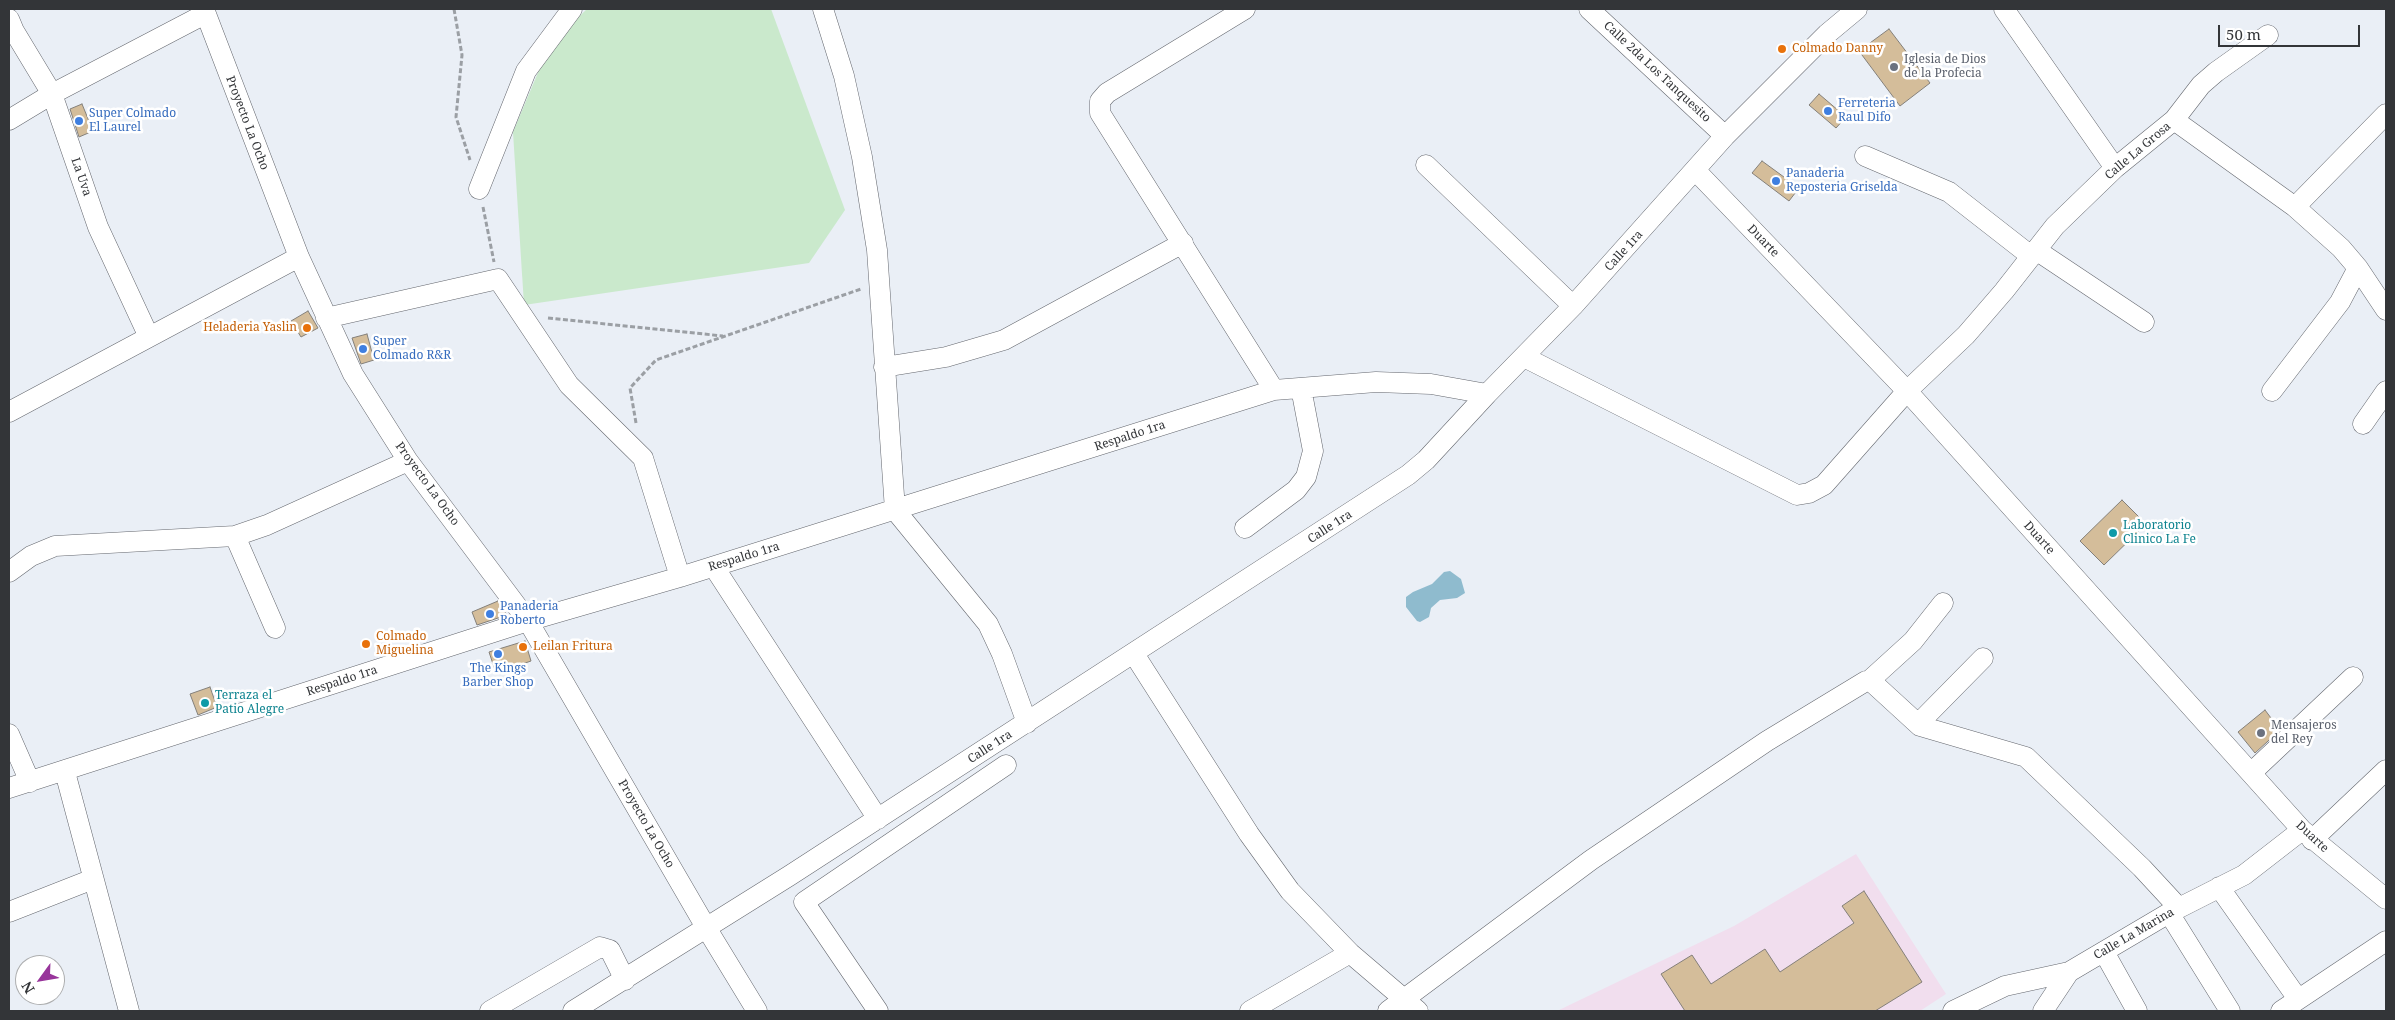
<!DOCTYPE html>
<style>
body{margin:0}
#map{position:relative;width:2395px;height:1020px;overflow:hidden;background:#eaeff6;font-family:"Noto Serif",serif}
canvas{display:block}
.frame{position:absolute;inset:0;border:10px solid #333538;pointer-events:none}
.north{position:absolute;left:15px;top:955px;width:50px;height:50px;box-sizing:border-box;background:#fff;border:1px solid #adaeaf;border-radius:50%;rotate:238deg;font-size:14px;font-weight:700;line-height:20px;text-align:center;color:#333538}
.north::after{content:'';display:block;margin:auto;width:18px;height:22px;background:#98359b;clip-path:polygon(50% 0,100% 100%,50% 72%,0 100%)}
.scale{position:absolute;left:2218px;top:25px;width:142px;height:22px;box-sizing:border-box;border:2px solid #333538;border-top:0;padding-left:6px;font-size:15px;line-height:18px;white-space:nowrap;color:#333538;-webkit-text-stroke:4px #fff;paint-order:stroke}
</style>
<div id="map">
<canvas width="2395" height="1020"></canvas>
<div class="frame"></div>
<div class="north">N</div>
<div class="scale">50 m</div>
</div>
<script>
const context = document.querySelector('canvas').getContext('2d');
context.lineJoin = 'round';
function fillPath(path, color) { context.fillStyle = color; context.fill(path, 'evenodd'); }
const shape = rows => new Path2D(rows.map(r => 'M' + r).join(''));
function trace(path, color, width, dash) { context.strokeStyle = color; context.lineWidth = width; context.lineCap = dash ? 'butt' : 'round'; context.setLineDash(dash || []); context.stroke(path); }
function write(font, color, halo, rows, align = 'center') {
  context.font = font + ' "Noto Serif",serif'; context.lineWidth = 5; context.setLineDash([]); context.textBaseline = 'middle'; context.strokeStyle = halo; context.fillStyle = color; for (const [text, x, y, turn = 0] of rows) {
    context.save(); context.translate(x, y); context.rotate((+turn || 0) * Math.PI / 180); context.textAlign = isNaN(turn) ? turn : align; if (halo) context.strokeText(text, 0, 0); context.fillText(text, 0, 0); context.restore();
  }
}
fillPath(shape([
 [1856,854,1946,994,1920,1011,1557,1011,1734,926]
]), '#f1deee');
fillPath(shape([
 [587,9,771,9,845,210,809,263,524,305,513,132,550,44]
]), '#cae9cc');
fillPath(shape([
 [1450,571,1461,579,1465,593,1457,598,1440,600,1431,608,1429,617,1420,622,1417,621,1406,607,1406,597,1413,592,1432,584,1444,572]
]), '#8fbbce');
const building = shape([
 [1889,29,1930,83,1900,106,1859,51,1889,29],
 [1819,94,1846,117,1836,128,1809,105,1819,94],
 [82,104,93,131,79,137,70,109,82,104],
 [1762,161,1799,188,1789,201,1752,173,1762,161],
 [308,311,318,328,301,337,291,321,308,311],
 [367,334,374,360,361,364,352,338,367,334],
 [2122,500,2146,524,2104,565,2080,541,2122,500],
 [498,601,507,615,477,625,472,612,498,601],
 [525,641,531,661,496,673,489,652,525,641],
 [210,687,217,707,198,715,190,694,210,687],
 [2265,710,2280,730,2255,753,2238,732,2265,710],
 [1864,891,1922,982,1875,1011,1685,1011,1661,974,1692,955,1711,984,1765,949,1780,972,1854,923,1842,906,1864,891]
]);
fillPath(building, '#d4bd9a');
trace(building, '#84807a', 1);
const minor = shape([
 [204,9,299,257,353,374,408,461,528,621,707,929,757,1011],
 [823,9,844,76,862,157,877,250,895,510,988,624,1002,654,1027,723],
 [1245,9,1107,93,1100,101,1100,113,1274,390],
 [1589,9,1725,136],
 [2004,9,2115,168],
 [9,19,14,31,52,94,98,227,149,337],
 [9,120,52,94,205,14],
 [2174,120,2201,85,2216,72,2268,35],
 [1865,156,1949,192,2031,256],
 [1426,165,1573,306],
 [1696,171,1907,391,2302,830,2386,899],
 [479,189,526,71,572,9],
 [2295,207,2386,114],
 [2036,250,2144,322],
 [326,318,498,279,569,385,643,458,680,577],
 [1524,357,1797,495,1809,493,1824,485,1907,391,1966,335,2004,291,2055,226,2115,168,2174,120,2295,207,2341,248,2358,268,2386,310],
 [884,367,946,357,1004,340,1183,243],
 [2272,391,2340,302,2358,268],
 [9,412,299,257],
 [2363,424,2386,391],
 [1245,528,1296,490,1306,477,1313,451,1301,388],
 [235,536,275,628],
 [714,567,878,819],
 [9,572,31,556,55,546,235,536,267,525,408,461],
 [1134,654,1249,834,1290,891,1350,953,1418,1011],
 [1869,681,1913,641,1943,603],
 [1918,724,1983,658],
 [9,734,30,782],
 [65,772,129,1011],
 [2251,773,2353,677],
 [9,788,528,621,680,577,1274,390,1376,382,1431,384,1487,394],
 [2312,840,2386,770],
 [2219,887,2298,999],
 [9,912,93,879],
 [2169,913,2230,1011],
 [2104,952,2137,1011],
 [490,1011,600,947,610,950,625,980],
 [573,1011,789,876,1408,475,1426,460,1487,394,1573,306,1725,136,1827,34,1857,9],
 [878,1011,804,902,1006,765],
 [1250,1011,1350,953],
 [1388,1011,1591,860,1767,741,1866,681,1873,683,1920,726,2026,757,2142,868,2179,908],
 [1953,1011,2005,986,2069,972,2169,913,2244,875,2302,830],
 [2043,1011,2069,972],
 [2281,1011,2386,941]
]);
trace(minor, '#64676e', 21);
trace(shape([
 [454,9,462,55,456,117,470,160],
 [483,207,494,262],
 [548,318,723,336],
 [636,423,630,388,656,360,861,289]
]), '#9b9fa4', 3, [5, 2.5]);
trace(minor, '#fff', 20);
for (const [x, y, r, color] of [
 [1782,49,5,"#e8710a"],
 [1894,67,5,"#6b7280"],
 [1828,111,5,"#3f7fe0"],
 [79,121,5,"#3f7fe0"],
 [1776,181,5,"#3f7fe0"],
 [307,328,5,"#e8710a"],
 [363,349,5,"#3f7fe0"],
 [2113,533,5,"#0f9aa8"],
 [490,614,5,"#3f7fe0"],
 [366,644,5,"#e8710a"],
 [523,647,5,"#e8710a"],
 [498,654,5,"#3f7fe0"],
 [205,703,5,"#0f9aa8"],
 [2261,733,5,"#6b7280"]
]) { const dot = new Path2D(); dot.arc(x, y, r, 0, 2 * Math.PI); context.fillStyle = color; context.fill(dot); trace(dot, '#fff', 2); }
write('12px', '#c56008', '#fff', [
 ["Colmado Danny",1792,49],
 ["Heladeria Yaslin",297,328,"right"],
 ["Colmado",376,637],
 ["Miguelina",376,651],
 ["Leilan Fritura",533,647]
], 'left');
write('12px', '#5b616d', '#fff', [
 ["Iglesia de Dios",1904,60],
 ["de la Profecia",1904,74],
 ["Mensajeros",2271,726],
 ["del Rey",2271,740]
], 'left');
write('12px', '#333538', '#fff', [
 ["Calle 2da Los Tanquesito",1657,72,43],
 ["Proyecto La Ocho",247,123,69],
 ["Calle La Grosa",2138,151,-40],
 ["La Uva",81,177,71],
 ["Duarte",1763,241,46],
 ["Calle 1ra",1624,251,-48],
 ["Respaldo 1ra",1130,436,-18],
 ["Proyecto La Ocho",427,484,54],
 ["Calle 1ra",1330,527,-33],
 ["Duarte",2039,538,48],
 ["Respaldo 1ra",744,557,-17],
 ["Respaldo 1ra",342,681,-18],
 ["Calle 1ra",990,747,-33],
 ["Proyecto La Ocho",646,824,60],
 ["Duarte",2312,837,43],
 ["Calle La Marina",2134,934,-30]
]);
write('12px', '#366cbe', '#fff', [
 ["Ferreteria",1838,104],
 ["Raul Difo",1838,118],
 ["Super Colmado",89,114],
 ["El Laurel",89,128],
 ["Panaderia",1786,174],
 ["Reposteria Griselda",1786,188],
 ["Super",373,342],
 ["Colmado R&R",373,356],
 ["Panaderia",500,607],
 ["Roberto",500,621],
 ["The Kings",498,669,"center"],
 ["Barber Shop",498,683,"center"]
], 'left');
write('12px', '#0d838f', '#fff', [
 ["Laboratorio",2123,526],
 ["Clinico La Fe",2123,540],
 ["Terraza el",215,696],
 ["Patio Alegre",215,710]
], 'left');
</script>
